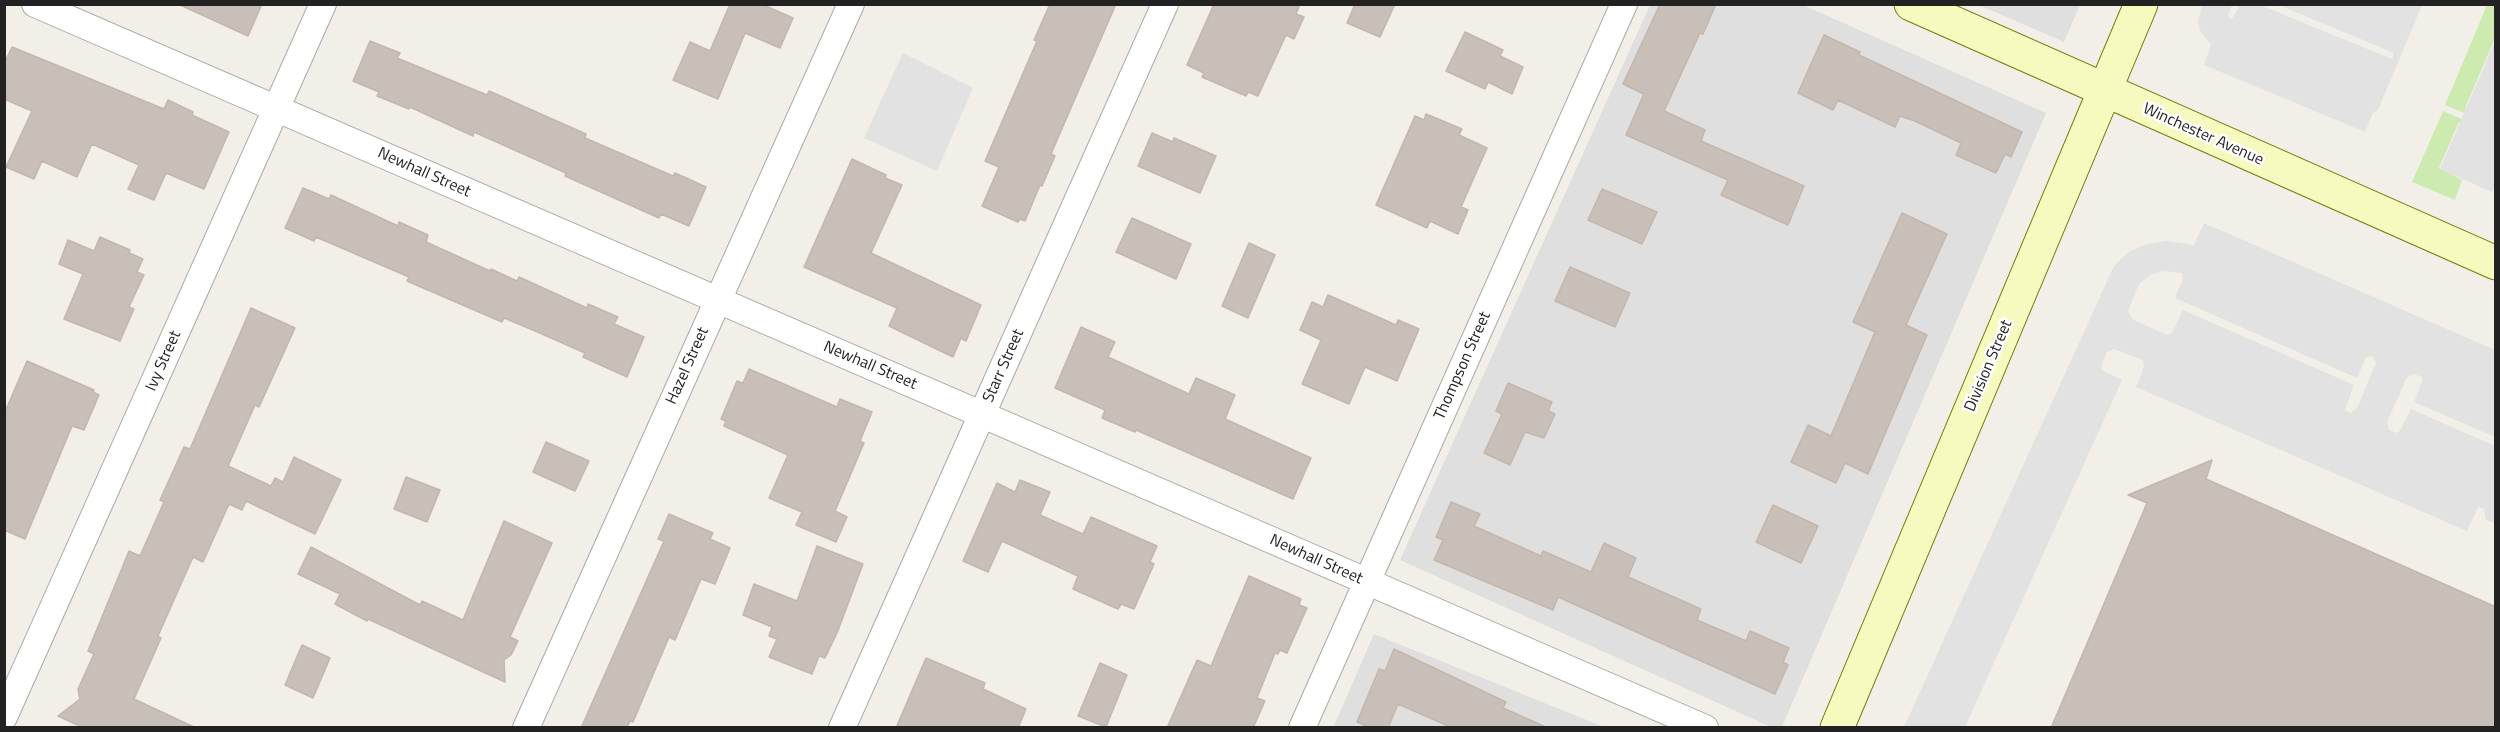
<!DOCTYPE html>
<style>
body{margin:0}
#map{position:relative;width:2500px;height:732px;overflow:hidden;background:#f2efe9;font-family:"Titillium Web",sans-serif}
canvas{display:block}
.frame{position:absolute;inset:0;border:6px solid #222;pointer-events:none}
</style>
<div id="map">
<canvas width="2500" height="732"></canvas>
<div class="frame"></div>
</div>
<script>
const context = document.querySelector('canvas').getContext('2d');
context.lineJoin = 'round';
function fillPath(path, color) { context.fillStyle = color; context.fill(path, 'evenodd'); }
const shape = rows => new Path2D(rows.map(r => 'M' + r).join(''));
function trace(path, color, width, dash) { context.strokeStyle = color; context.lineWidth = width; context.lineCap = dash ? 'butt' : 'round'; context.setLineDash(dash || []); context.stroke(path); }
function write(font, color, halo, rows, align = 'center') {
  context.font = font + ' "Titillium Web",sans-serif'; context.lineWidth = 5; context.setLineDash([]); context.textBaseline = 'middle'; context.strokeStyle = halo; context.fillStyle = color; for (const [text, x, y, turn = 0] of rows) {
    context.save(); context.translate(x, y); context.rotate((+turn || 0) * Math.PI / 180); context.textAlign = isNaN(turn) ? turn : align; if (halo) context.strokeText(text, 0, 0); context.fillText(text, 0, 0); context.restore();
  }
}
fillPath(shape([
 [1650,5,1803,5,2046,113,1782,727,1771,727,1400,560],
 [1979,5,2080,5,2064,42],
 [1374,634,1604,727,1333,728]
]), '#e0dfdf');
fillPath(shape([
 [2487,5,2495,5,2495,38,2465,108,2489,121,2488,123,2445,105],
 [2443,111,2485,129,2485,131,2459,122,2439,168,2462,180,2455,200,2412,182]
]), '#cdebb0');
fillPath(shape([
 [2202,5,2232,5,2228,16,2232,19,2240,5,2260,5,2392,59,2394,53,2279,5,2422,5,2378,110,2373,113,2365,132,2204,65,2211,45,2199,29,2198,21],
 [2495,41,2496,184,2492,192,2440,169],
 [903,53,973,88,937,171,864,138],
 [2204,223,2495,350,2495,437,2414,402,2422,382,2422,377,2414,374,2407,377,2387,422,2389,430,2397,433,2400,431,2411,409,2495,446,2495,523,2486,520,2484,509,2478,507,2467,531,2136,387,2144,367,2143,360,2114,349,2107,352,2101,367,2103,371,2122,380,1965,727,1904,727,2114,266,2130,251,2147,244,2167,241,2194,245],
 [2163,271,2182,273,2183,279,2175,298,2357,378,2366,357,2373,356,2376,363,2357,408,2351,413,2345,410,2354,385,2183,310,2172,333,2167,335,2132,319,2128,311,2139,284,2150,275]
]), '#e2e2e2');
const building = shape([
 [178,4,262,4,248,36,178,4],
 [730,4,761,4,793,18,780,48,745,33,718,99,673,80,690,42,710,51,730,4],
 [1050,4,1116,4,1051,154,1055,156,1042,186,1040,185,1025,221,1020,219,1018,222,982,206,999,167,985,161,1037,41,1034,40,1050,4],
 [1214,4,1300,4,1296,14,1304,17,1294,39,1286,35,1258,96,1248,92,1246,96,1202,77,1204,73,1187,65,1214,4],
 [1355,4,1395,4,1380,37,1347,23,1355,4],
 [1660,4,1716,4,1703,34,1700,33,1664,111,1705,130,1701,141,1804,186,1788,225,1721,195,1728,180,1626,135,1644,94,1623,84,1660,4],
 [1465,32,1503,50,1500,56,1523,67,1512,94,1488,82,1485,89,1446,71,1465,32],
 [1824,35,1860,52,1859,55,2022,132,2011,157,2005,154,1996,173,1956,155,1961,143,1915,121,1900,116,1895,127,1838,100,1833,110,1798,93,1824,35],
 [370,41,400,53,397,58,487,95,489,91,586,134,585,138,673,176,675,173,706,187,689,226,661,214,659,218,565,176,566,173,474,132,473,136,410,107,409,109,377,96,379,92,353,81,370,41],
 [12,47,164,109,168,100,193,112,192,115,229,132,204,189,166,173,154,200,128,189,139,165,92,144,77,177,42,161,34,179,6,167,32,111,4,99,4,64,12,47],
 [1426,114,1462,129,1459,135,1487,148,1461,207,1468,210,1458,234,1430,221,1427,228,1376,205,1415,116,1424,120,1426,114],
 [1152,133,1173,142,1174,138,1216,156,1200,193,1138,166,1152,133],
 [852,159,886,175,885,178,902,185,871,253,981,305,966,341,961,338,953,357,889,326,897,308,804,267,852,159],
 [303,188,329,199,331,195,398,226,399,222,428,235,426,242,490,271,491,269,517,281,519,277,587,308,588,304,618,317,614,324,644,337,627,377,583,357,585,353,533,330,504,318,502,322,407,281,409,277,344,249,316,237,314,241,285,228,303,188],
 [1602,189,1657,212,1642,244,1588,220,1602,189],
 [1902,213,1947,234,1906,325,1927,335,1868,474,1845,463,1836,483,1791,462,1808,425,1831,436,1875,332,1853,322,1902,213],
 [1132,218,1191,244,1176,279,1116,252,1132,218],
 [100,237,130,250,129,253,143,259,137,272,144,275,129,307,134,309,120,341,64,319,83,274,59,264,68,240,94,251,100,237],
 [1249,243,1275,255,1248,318,1222,306,1249,243],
 [1570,267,1630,293,1615,327,1555,301,1570,267],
 [1328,295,1396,325,1398,320,1419,329,1397,381,1365,367,1349,404,1302,384,1321,340,1300,330,1312,302,1323,307,1328,295],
 [251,308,295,328,259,407,255,405,228,466,271,486,275,478,283,482,294,457,341,480,315,534,246,501,242,510,229,504,203,562,193,557,158,636,161,638,134,699,196,728,84,728,58,716,80,699,78,689,94,654,88,651,129,551,140,556,164,502,160,500,184,447,190,449,251,308],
 [1081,327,1115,342,1108,357,1189,394,1196,378,1235,395,1225,419,1311,458,1293,499,1136,430,1135,432,1102,418,1105,410,1055,388,1081,327],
 [27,361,94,390,93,392,99,395,84,430,72,426,25,539,4,530,4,414,27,361],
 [749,369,837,407,840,399,872,412,860,441,864,443,835,511,847,517,836,542,796,525,802,512,769,498,788,455,724,426,726,421,721,419,737,381,743,383,749,369],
 [1508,383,1552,402,1548,411,1555,414,1544,438,1525,432,1510,465,1484,453,1502,414,1496,411,1508,383],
 [546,442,589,461,575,491,533,472,546,442],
 [2212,460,2206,479,2496,607,2496,728,2051,728,2147,503,2128,495,2212,460],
 [406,477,440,490,427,522,394,509,406,477],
 [1020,480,1050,492,1040,515,1083,534,1091,517,1157,546,1150,562,1154,564,1134,609,1121,604,1118,609,1073,589,1078,576,1002,541,988,572,963,561,997,483,1015,492,1020,480],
 [1451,502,1480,514,1474,526,1541,556,1543,551,1591,572,1604,543,1636,558,1628,577,1701,609,1697,620,1746,641,1750,631,1789,648,1783,662,1788,665,1775,694,1558,597,1553,610,1434,560,1443,540,1436,537,1451,502],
 [1773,505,1818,526,1801,563,1756,542,1773,505],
 [669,514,713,533,710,539,730,548,715,584,701,579,675,640,669,637,633,722,630,721,627,728,581,728,664,541,658,539,669,514],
 [504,521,552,543,510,637,518,641,511,655,504,660,505,682,368,619,367,621,335,604,340,594,298,574,311,547,420,605,422,601,463,620,504,521],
 [817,546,863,564,837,633,825,658,819,656,812,674,769,657,777,639,769,636,772,627,743,615,754,584,797,601,817,546],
 [1249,576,1301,599,1299,605,1307,608,1287,653,1280,650,1278,654,1275,653,1257,698,1265,701,1253,728,1167,728,1197,660,1211,666,1249,576],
 [302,645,330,658,313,698,285,685,302,645],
 [1394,649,1506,702,1503,708,1548,728,1453,728,1398,704,1388,728,1371,728,1357,722,1379,669,1385,671,1394,649],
 [926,658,985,683,983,689,1026,709,1018,728,896,728,926,658],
 [1100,663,1127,675,1106,727,1078,716,1100,663]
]);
fillPath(building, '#c7bfb8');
trace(building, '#c4b6ab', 1.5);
const street = shape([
 [35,4,1705,728],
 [4,717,323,4],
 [526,728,851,4],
 [842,728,1165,4],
 [1302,728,1624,4]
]);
const secondary = shape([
 [1911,4,2496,263],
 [1837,728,2141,4]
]);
trace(street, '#a9a9a9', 28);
trace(secondary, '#707d05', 35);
trace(street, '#fff', 26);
trace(secondary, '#f7fabf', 33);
write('16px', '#222', '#fff', [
 ["Winchester Avenue",2203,135,24],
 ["Newhall Street",424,173,24],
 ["Ivy Street",164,361,-66],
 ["Hazel Street",688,366,-66],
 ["Newhall Street",870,366,23],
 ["Starr Street",1004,366,-66],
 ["Thompson Street",1463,366,-66],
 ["Division Street",1989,366,-67],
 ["Newhall Street",1316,560,24]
]);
</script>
